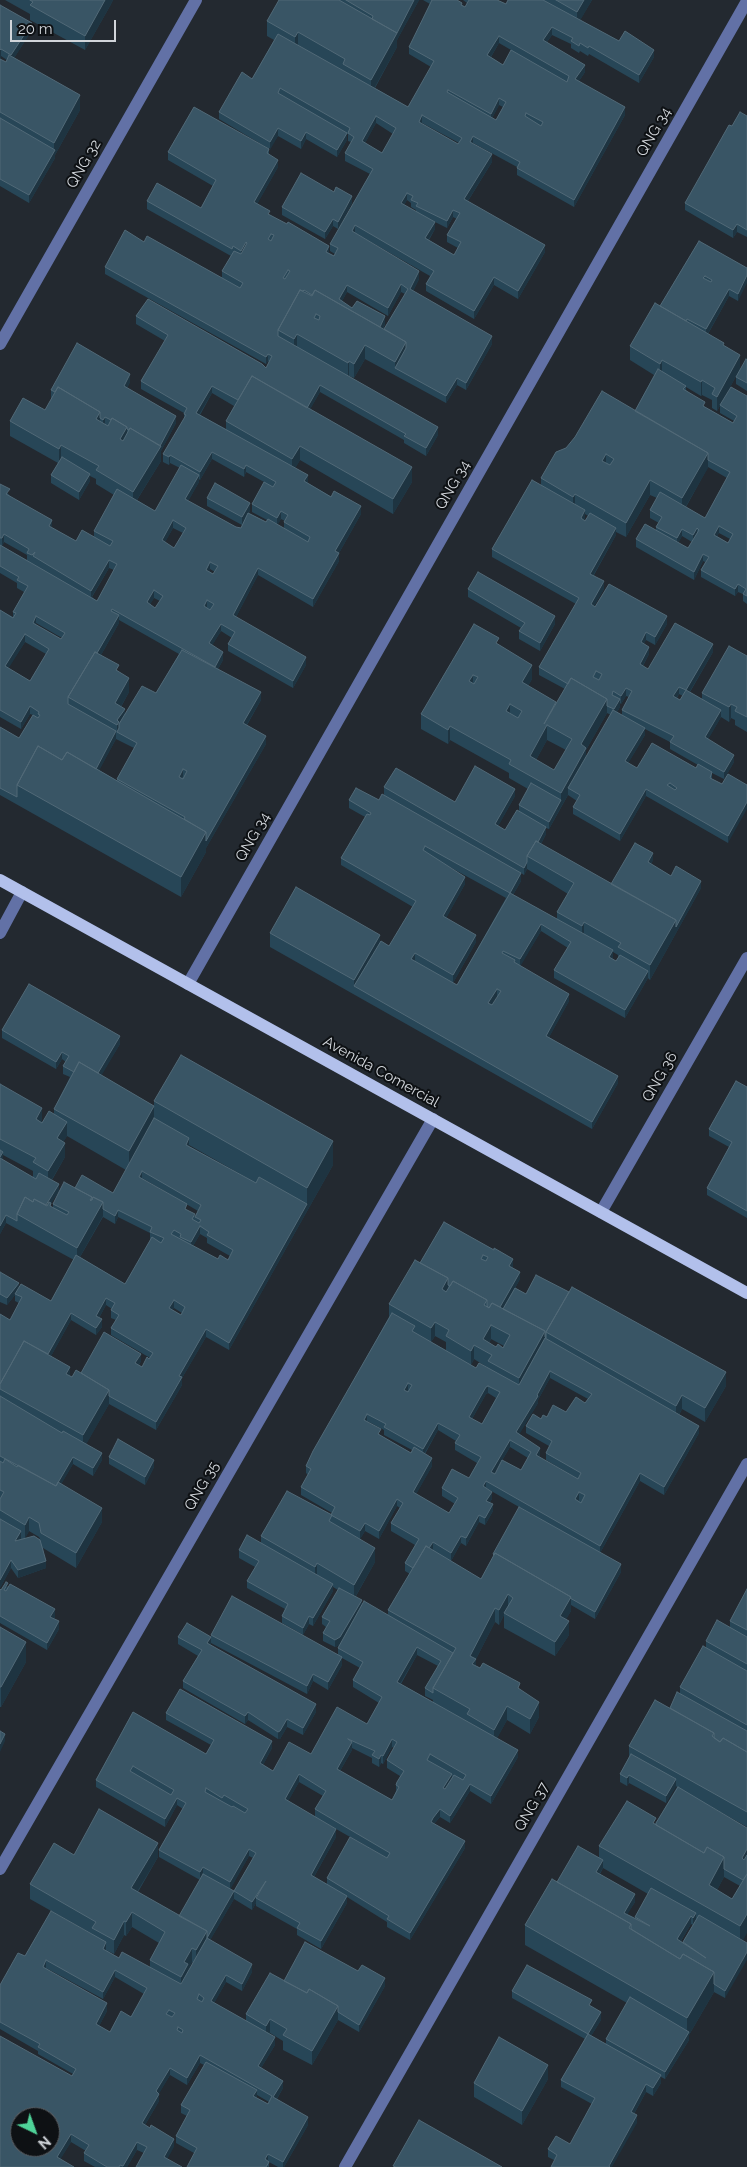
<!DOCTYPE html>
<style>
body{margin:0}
#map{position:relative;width:747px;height:2167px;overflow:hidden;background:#232930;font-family:Raleway,sans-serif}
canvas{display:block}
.north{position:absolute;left:10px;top:2107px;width:50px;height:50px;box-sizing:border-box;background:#0e1114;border:1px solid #5c5f63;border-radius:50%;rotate:138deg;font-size:14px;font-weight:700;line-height:20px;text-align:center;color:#d1d5da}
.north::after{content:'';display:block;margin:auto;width:18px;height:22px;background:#4fd399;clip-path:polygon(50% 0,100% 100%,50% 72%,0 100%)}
.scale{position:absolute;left:10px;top:20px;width:106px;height:22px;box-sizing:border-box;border:2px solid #d1d5da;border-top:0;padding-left:6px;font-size:15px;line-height:18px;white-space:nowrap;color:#d1d5da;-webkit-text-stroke:4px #0e1114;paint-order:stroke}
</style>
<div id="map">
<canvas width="747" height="2167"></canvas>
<div class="north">N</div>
<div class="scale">20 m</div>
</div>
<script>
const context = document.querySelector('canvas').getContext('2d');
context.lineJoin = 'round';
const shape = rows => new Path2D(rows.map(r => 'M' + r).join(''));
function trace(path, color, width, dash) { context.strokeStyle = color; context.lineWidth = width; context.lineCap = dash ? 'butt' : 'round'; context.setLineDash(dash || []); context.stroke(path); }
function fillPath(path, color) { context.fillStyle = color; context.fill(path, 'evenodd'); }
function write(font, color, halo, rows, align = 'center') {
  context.font = font + ' Raleway,sans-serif'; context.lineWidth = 4; context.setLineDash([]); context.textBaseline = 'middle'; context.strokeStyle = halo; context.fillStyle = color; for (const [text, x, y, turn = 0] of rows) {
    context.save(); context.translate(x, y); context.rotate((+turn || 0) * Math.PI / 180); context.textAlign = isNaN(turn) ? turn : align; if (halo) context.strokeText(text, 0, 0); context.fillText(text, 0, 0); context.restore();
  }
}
trace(shape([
 [0,344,196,0],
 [0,933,22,892],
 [188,984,747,1],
 [601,1212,747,958],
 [0,1869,433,1119],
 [345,2167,747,1464]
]), '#6271a6', 12);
trace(shape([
 [0,880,747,1293]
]), '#b2c0eb', 12);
fillPath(shape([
 [5,0,113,0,110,6,85,50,30,20,30,14],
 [279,0,419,0,397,40,397,47,375,88,408,107,431,67,409,54,409,47,430,4,423,0,457,0,465,7,467,3,463,0,497,0,506,4,508,0,592,0,580,20,619,41,654,57,639,83,589,54,588,56,580,51,579,53,571,48,571,44,552,35,547,42,585,72,579,81,625,115,574,207,517,175,517,167,473,143,473,144,492,162,468,201,545,252,518,299,494,285,474,319,426,291,426,284,430,276,355,233,419,279,413,291,492,344,466,390,457,385,446,403,365,359,354,378,349,376,348,377,438,435,426,456,404,443,404,440,320,392,310,409,412,482,393,514,300,460,295,468,308,483,361,514,339,553,339,561,313,607,258,575,236,617,306,665,293,688,228,651,228,644,232,638,221,631,212,645,223,660,218,669,261,700,247,725,266,744,206,848,206,852,181,897,0,795,0,727,19,738,33,715,30,714,21,729,0,717,0,610,13,617,13,612,24,592,17,588,17,583,0,573,0,484,10,496,52,528,76,541,94,537,94,531,114,495,96,484,96,479,90,476,90,481,79,500,51,483,51,475,58,463,10,436,10,421,45,410,52,398,51,398,51,390,130,382,127,388,176,423,161,451,161,461,137,500,155,511,180,468,170,463,169,465,163,462,163,454,184,419,184,413,141,389,141,381,165,341,136,324,136,316,266,368,269,362,268,361,266,364,105,274,105,267,144,242,231,283,222,278,222,271,231,256,147,209,147,201,201,208,213,186,168,160,168,152,269,149,219,119,219,112,252,79,274,40,267,36,267,21],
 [499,43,511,50,503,65,491,57],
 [499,105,503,107,496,120,492,118],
 [376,123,393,134,382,153,365,143],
 [422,123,459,143,458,144,422,124],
 [347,134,348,134,348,141,351,142,345,153,345,161,370,174,330,244,330,251,335,254,334,256,270,215,257,204,278,167,269,155,269,149,278,136,301,149,306,139,337,157,347,140],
 [407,200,411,203,411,207,416,210,416,212,404,205],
 [453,217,457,219,447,235,447,242,458,248,454,255,429,240,435,229,435,222,447,228],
 [347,292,388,316,401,292,405,294,384,329,383,329,385,324,352,308,342,301],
 [212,393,234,406,226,421,226,429,200,415],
 [212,459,244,477,246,472,264,482,252,504,252,512,267,520,266,522,249,513,250,510,207,498,207,506,242,525,241,528,236,527,188,501,199,482,199,479,200,480],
 [281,519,285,521,284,522,284,529,277,525],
 [173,528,183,533,174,548,165,542],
 [4,542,27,555,27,560,2,546],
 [109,568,114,570,97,601,92,597],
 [210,569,215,572,213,574,209,571],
 [154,598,160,601,155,608,150,604],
 [119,620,179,654,156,693,125,715,121,707,129,692,119,672,101,655,119,623],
 [36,623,62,638,61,639,36,625],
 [25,642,46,654,30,681,8,668],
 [116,739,134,748,117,779,117,781,99,770],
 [0,5,32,30,14,58,80,110,55,155,55,158,29,203,0,186],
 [1,56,7,60,6,62,1,60],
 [747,116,747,237,737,232,733,238,685,210,685,203,732,126],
 [352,203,338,229,333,226,325,239,282,215,282,207],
 [699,241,747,268,738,301,729,296,708,334,724,346,740,369,717,411,712,408,712,400,702,395,701,396,686,387,686,390,705,407,733,423,734,421,720,413,720,405,747,396,747,604,743,601,743,594,738,592,735,596,701,577,701,570,705,562,703,561,694,580,636,547,636,539,656,531,656,527,659,523,650,518,650,510,657,498,650,495,626,537,616,532,616,535,594,575,604,589,594,606,667,624,655,645,646,640,644,643,649,654,643,666,648,669,713,652,690,692,702,699,702,693,747,656,747,732,735,725,735,720,731,718,729,722,721,717,708,739,734,762,724,779,712,773,712,779,722,784,747,785,728,843,646,796,620,841,573,814,573,807,577,801,568,795,549,829,546,828,546,834,541,844,611,884,653,860,651,864,671,876,701,888,650,980,648,978,625,1018,554,978,554,970,568,948,541,931,520,966,569,1001,549,1037,618,1083,592,1129,270,947,270,933,380,941,389,946,413,907,341,865,341,858,365,817,349,808,349,800,379,800,384,795,384,787,455,802,515,796,498,826,505,830,519,812,519,805,528,789,509,778,509,773,450,740,448,744,421,729,421,714,499,645,532,679,528,686,556,704,565,689,539,675,539,667,576,604,492,557,492,549,541,485,541,478,566,448,635,411,654,375,630,360,630,346,660,306],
 [708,467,727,478,705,518,686,507],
 [585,514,588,516,585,521,584,520,585,518],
 [719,533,730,539,728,543,717,536],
 [682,536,692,542,688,548,678,543],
 [679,694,683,696,680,700,677,698],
 [626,696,629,697,622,710,622,715,617,712,620,707,620,703,621,704],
 [607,713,611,715,586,757,586,750],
 [645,729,670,742,670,749,698,765,696,768,637,768,628,763,645,735],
 [547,740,566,750,554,770,536,760],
 [446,865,506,898,457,985,453,983,476,942,446,918,465,884],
 [527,869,568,894,557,912,557,919,513,895,521,881,521,873,524,875],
 [613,952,618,955,618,958,616,961,612,959],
 [497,996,498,997,492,1005,492,1004],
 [747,360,747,391,736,384,736,377],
 [468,589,555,624,540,651,519,639,519,631,521,628,468,597],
 [2,1030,120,1044,101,1075,154,1106,154,1101,333,1165,229,1350,206,1337,182,1378,182,1385,156,1430,109,1404,86,1444,102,1460,93,1476,73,1464,61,1484,102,1522,76,1568,43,1548,46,1568,18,1578,11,1568,0,1588,0,1314,10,1320,19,1303,15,1301,15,1295,7,1305,0,1302,0,1272,19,1288,51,1301,74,1260,6,1223,0,1234,0,1084,42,1122,54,1114,54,1109,70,1077,63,1074,63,1066,66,1062,62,1059,56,1069,2,1038],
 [67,1136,126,1170,113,1193,75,1188,53,1204,53,1208,51,1207,51,1203,59,1191,52,1180,65,1157,63,1142],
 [189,1145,256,1183,189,1146],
 [3,1155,33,1171,33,1177,3,1160],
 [142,1178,198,1211,195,1216,187,1210],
 [103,1217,115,1224,118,1217,150,1233,150,1239,151,1239,125,1284,80,1257],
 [200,1234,207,1238,207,1243,230,1256,228,1260,218,1259,193,1246],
 [106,1305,112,1309,111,1310,111,1318,116,1320,111,1328,111,1335,150,1358,142,1367,139,1365,141,1361,81,1373,72,1377,70,1376,51,1356,71,1320,96,1335,102,1327,99,1318],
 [174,1308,182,1313,181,1315,172,1310],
 [29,1531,39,1537,40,1539,25,1538],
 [747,1087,747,1218,707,1195,707,1188,729,1147,709,1136,709,1129],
 [444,1222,513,1266,512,1267,520,1279,515,1288,526,1294,726,1386,705,1422,682,1409,679,1415,699,1433,664,1495,640,1481,600,1553,621,1572,595,1619,571,1605,571,1611,566,1619,569,1635,555,1656,504,1628,504,1615,499,1625,495,1622,476,1659,476,1666,520,1690,539,1717,530,1734,507,1720,497,1738,518,1757,491,1804,470,1791,450,1823,440,1817,434,1824,465,1848,410,1940,387,1927,387,1922,347,1897,347,1903,321,1949,297,1935,297,1929,256,1906,256,1903,252,1910,234,1899,234,1891,253,1858,249,1856,230,1889,234,1899,210,1940,252,1972,242,1991,226,1982,214,2003,246,2021,246,2014,284,1981,385,1986,359,2032,338,2020,312,2065,283,2050,283,2041,270,2033,269,2034,275,2045,261,2068,283,2088,277,2099,308,2125,284,2167,278,2167,269,2162,269,2167,194,2153,176,2143,176,2136,187,2116,181,2113,181,2105,204,2065,200,2063,187,2085,170,2075,159,2093,159,2101,145,2125,174,2147,144,2153,137,2150,127,2167,95,2167,84,2161,84,2153,86,2151,71,2142,60,2159,0,2167,73,2074,38,2054,38,2051,0,2029,0,1985,25,1956,92,1934,30,1899,30,1884,74,1855,158,1857,138,1892,179,1916,200,1880,159,1857,159,1850,183,1809,177,1805,165,1827,96,1787,96,1780,133,1712,206,1754,211,1745,166,1720,166,1713,272,1748,263,1765,273,1771,311,1754,367,1724,379,1703,353,1687,353,1680,360,1668,342,1658,342,1665,328,1690,313,1681,307,1694,211,1643,211,1635,338,1655,338,1648,340,1645,335,1647,323,1641,323,1633,326,1627,322,1624,322,1617,338,1590,333,1587,333,1591,313,1626,309,1624,303,1635,282,1623,282,1616,285,1609,247,1588,247,1581,255,1567,239,1558,239,1550,261,1543,261,1536,331,1515,332,1513,301,1495,301,1487,308,1475,306,1473,306,1466,389,1317,389,1304,420,1263],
 [435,1336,446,1342,446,1350,431,1342],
 [491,1339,504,1346,503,1348,496,1347,489,1343],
 [474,1359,488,1368,476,1368,471,1365],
 [550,1378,588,1399,585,1403,566,1412,547,1417,526,1426,526,1433,549,1446,546,1453,546,1460,578,1479,539,1457,540,1455,519,1434,538,1403,538,1400],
 [488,1393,496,1398,482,1424,472,1419,486,1394],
 [367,1421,384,1430,384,1435,412,1450,411,1453,381,1436],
 [438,1430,456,1441,455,1443,455,1450,477,1463,469,1478,442,1488,442,1496,455,1504,449,1513,416,1494,432,1466,425,1454],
 [510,1447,528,1458,521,1470,494,1474],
 [486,1488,533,1515,493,1554,493,1557,481,1579,451,1561,461,1543,466,1546,479,1522,485,1525,493,1511,490,1502,492,1499],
 [397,1506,400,1508,391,1523,391,1531,415,1545,405,1563,405,1571,410,1574,388,1610,388,1615,362,1605,356,1596,375,1562,360,1539,365,1531,379,1539],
 [417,1655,438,1666,425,1688,425,1696,433,1700,433,1702,401,1684],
 [392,1747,394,1748,387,1760,387,1768,400,1776,396,1785,396,1791,392,1800,340,1771,352,1750,352,1748,372,1758,372,1763,379,1767,381,1763,383,1764],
 [299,1782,323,1796,315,1809,315,1817,387,1858,327,1878,327,1884,314,1877,336,1837,288,1801],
 [132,1927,159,1943,150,1960,150,1967,119,1958,106,1950,114,1954,124,1935,126,1936],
 [192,1962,193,1963,188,1972,188,1970],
 [46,1968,103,1999,115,1977,144,1994,131,2017,110,2032,99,2026,107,2011],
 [257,2095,269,2102,268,2104,257,2098],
 [109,1457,154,1467,145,1485,109,1464],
 [8,1586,55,1617,54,1619,59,1629,47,1650,0,1623,0,1589,1,1590],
 [747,1589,747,1827,699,1800,747,1828,743,1940,725,1998,714,1992,689,2035,689,2040,665,2079,661,2077,661,2083,653,2096,646,2092,634,2114,637,2123,554,2160,548,2157,548,2149,570,2144,592,2104,561,2087,561,2080,585,2039,512,1998,512,1991,592,2007,601,2020,591,2036,606,2044,606,2039,627,2003,525,1945,525,1925,557,1882,599,1858,599,1846,656,1823,677,1787,676,1786,666,1803,629,1783,627,1786,620,1782,620,1774,629,1757,629,1746,670,1708,680,1693,680,1687,706,1648,706,1641,730,1627,730,1621],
 [603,1868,648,1894,635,1917,635,1918,627,1914,635,1902,600,1874],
 [724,1877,740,1886,732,1899,717,1890],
 [691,1924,693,1925,683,1942,683,1943,681,1941],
 [0,1627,26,1662,1,1707,0,1707],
 [178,1637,211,1644,210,1645,316,1712,303,1735,287,1727,280,1739,278,1739,248,1720,245,1724,183,1688,183,1681,198,1656,178,1644],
 [548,2079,522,2125,474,2097,474,2083]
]), '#274657');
fillPath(shape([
 [105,0,113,0,110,6,85,50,85,36],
 [414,0,419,0,397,40,397,47,371,94,371,80],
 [584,0,592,0,577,26,577,12],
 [32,23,32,30,11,63,11,55],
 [552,27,552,35,543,47,543,40],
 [298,32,298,46,295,51,295,37],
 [499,36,499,43,487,63,487,55],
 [1,49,1,65,0,68,0,50],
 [654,50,654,57,639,83,639,75],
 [585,65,585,72,575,87,575,79],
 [80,95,80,110,55,155,55,158,29,203,29,195,54,152,54,143],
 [499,98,499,105,491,121,491,114],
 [625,107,625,115,574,207,574,200],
 [422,115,422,123,419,129,419,122],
 [376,116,376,123,362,149,362,141],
 [278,128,278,136,270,150,270,142],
 [306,132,306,139,301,149,301,141],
 [347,133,347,140,337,157,337,150],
 [473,136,473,143,470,149,470,142],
 [492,154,492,162,464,207,464,199],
 [278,160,278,167,254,210,254,202],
 [407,193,407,200,401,211,401,203],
 [352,196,352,203,338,229,338,222],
 [453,210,453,217,447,228,447,221],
 [333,219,333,226,325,239,325,232],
 [435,222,435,229,425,245,425,238],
 [737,224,737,232,733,238,733,230],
 [355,225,355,233,352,231],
 [246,242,246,250,241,259,241,251],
 [545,245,545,252,518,299,518,291],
 [329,246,329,253,326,252],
 [419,271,419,279,410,297,410,289],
 [747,275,747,283,738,301,738,294],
 [494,277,494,285,474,319,474,311],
 [401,284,401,292,388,316,388,308],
 [347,285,347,292,339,307,339,299],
 [729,289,729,296,706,337,706,329],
 [385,316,385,324,377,339,377,332],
 [297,334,297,348,294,353,294,339],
 [492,336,492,344,466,390,466,383],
 [406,342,406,356,395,368,395,376,395,362],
 [365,345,365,359,354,378,354,364],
 [268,354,268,361,266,364,266,357],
 [740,355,740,369,717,411,717,397],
 [662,360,662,374,660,378,660,364],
 [349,361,349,376,348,377,348,363],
 [130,374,130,382,124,394,124,386],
 [457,378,457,385,446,403,446,396],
 [702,380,702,395,701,396,701,382],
 [320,385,320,392,304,420,304,413],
 [212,386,212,393,196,420,196,413],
 [100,412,100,426,96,419],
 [176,416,176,423,161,451,161,461,133,506,133,492],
 [105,417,105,424,103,428,103,420],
 [127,427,127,441,120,453,120,439],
 [438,427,438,435,426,456,426,448],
 [61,445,61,459,59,463,59,449],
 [300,446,300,460,292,474,292,459],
 [212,452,212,459,200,480,200,472],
 [708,453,708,468,682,513,682,498],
 [606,454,606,469,602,461],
 [170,455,170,463,169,465,169,457],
 [246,465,246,472,244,477,244,469],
 [412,467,412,482,393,514,393,499],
 [90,474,90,481,79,500,79,492],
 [199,475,199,482,185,507,185,499],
 [308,475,308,483,304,481],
 [650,480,650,495,626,537,626,523],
 [575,494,575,508,573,511,573,497],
 [250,503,250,510,242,525,242,517],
 [361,506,361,514,339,553,339,561,313,607,313,599,335,551],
 [585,510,585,518,581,526,581,518],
 [281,511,281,519,277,526,277,518],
 [52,520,52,527,49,526],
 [173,520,173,528,162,548,162,540],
 [719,526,719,533,714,542,714,535],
 [616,528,616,535,590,581,590,574],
 [697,528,697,536,693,542,693,535],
 [682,529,682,536,677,546,677,538],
 [4,534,4,542,2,546,2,538],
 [703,554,703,561,694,580,694,572],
 [109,560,109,568,91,598,91,591],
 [210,562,210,569,206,577,206,570],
 [258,568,258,575,233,623,233,615],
 [604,581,604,589,591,612,591,604],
 [738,584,738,592,735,596,735,589],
 [154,590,154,598,147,610,147,602],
 [207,600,207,608,204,606],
 [119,615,119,623,75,701,71,699],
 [36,616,36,623,33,631,33,623],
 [555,616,555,624,540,651,540,643],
 [667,616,667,624,655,645,655,637],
 [221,624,221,631,209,651,209,643],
 [646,632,646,640,641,649,641,642],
 [25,634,25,642,5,674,5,666],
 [713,644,713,652,686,698,686,690],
 [649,647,649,654,640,671,640,664],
 [223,652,223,660,215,674,215,667],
 [306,657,306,665,293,688,293,681],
 [532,665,532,679,522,697,522,682],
 [473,675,473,689,469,681],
 [129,678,129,692,115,717,115,703],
 [679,687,679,694,673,703,673,696],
 [626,688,626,696,621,704,621,696],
 [261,692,261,700,243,731,243,723],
 [607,699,607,713,586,750,586,762,568,788,568,795,561,807,561,793,581,744],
 [620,699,620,707,614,717,614,709],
 [556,702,556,717,547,725,547,740,530,771,530,756],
 [510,704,510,719,506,711],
 [731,704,731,718,729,722,729,707],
 [30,706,30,714,21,729,21,722],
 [125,709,125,723,117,732,117,720],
 [721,710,721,717,705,745,705,737],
 [450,726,450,740,448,744,448,730],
 [645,728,645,735,625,769,625,761],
 [116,731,116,739,91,786,91,778],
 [266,736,266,744,206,848,206,852,181,897,181,877,206,832],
 [734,755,734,762,724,779,724,772],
 [183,769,183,776,179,784,179,777],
 [515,789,515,796,495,832,495,824],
 [646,789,646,796,620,841,620,834],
 [561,800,561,807,549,829,549,822],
 [747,802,747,809,728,843,728,836],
 [546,827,546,834,533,859,530,857],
 [653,853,653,860,648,869,648,862],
 [527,862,527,869,524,875,524,868],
 [521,873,521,881,510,900,510,893],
 [465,877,465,884,443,924,443,916],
 [701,881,701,888,650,980,650,965,676,920],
 [584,922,584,936,582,941,582,926],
 [541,924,541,931,520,967,520,959],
 [380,935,380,949,354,986,354,980],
 [476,935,476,942,453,983,453,975],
 [613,950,613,958,609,964,609,957],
 [415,953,415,961,411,959],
 [648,971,648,978,625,1018,625,1010],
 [497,989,497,996,488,1010,488,1003],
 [569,994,569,1001,546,1043,546,1036],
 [120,1036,120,1044,93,1090,93,1082],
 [62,1052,62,1059,56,1069,56,1062],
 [618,1076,618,1083,592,1129,592,1122],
 [154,1106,154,1126,129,1171,129,1151],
 [42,1108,42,1122,36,1133,36,1119],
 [67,1122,67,1136,57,1153,57,1138],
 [189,1138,189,1145,186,1152,186,1145],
 [333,1141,333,1165,229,1350,229,1343,307,1204,307,1188],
 [65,1143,65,1157,48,1186,48,1171],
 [3,1152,3,1160,0,1164,0,1157],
 [142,1171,142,1178,139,1177],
 [59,1184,59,1191,42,1218,42,1210],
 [103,1202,103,1216,77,1262,77,1248],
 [118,1210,118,1217,115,1224,115,1216],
 [6,1215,6,1223,0,1234,0,1226],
 [200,1226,200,1234,191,1250,191,1242],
 [513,1259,513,1266,509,1273,509,1266],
 [520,1272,520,1279,497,1320,497,1312],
 [448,1278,448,1292,442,1289],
 [19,1283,19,1290,7,1305,7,1298],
 [106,1298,106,1305,96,1323,96,1316],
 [174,1300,174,1308,169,1316,169,1308],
 [71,1313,71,1320,45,1367,45,1359],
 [102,1319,102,1327,96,1335,96,1328],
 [435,1322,435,1336,431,1342,431,1328],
 [491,1325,491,1339,484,1351,483,1339],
 [206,1329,206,1337,182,1378,182,1385,156,1430,156,1422,179,1376],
 [545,1331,545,1346,519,1392,519,1378],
 [474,1345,474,1359,471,1365,471,1351],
 [141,1354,141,1361,135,1371,135,1363],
 [70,1367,70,1381,66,1374],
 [550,1371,550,1378,538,1400,538,1403,516,1440,516,1432],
 [726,1372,726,1386,705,1422,705,1408],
 [408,1383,408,1390,404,1397,404,1390],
 [488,1386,488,1393,486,1394,469,1424,469,1417,486,1387],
 [109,1390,109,1404,83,1450,83,1435],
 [682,1395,682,1409,676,1420,676,1406],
 [367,1414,367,1421,364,1420],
 [438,1423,438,1430,423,1456,423,1449],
 [699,1426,699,1433,664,1495,664,1487],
 [510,1440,510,1447,491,1479,491,1472],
 [540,1448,540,1455,536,1462,536,1455],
 [102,1453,102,1460,93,1476,93,1468],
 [73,1457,73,1464,55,1495,55,1488],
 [432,1458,432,1466,413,1500,413,1492],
 [154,1460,154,1467,145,1485,145,1477],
 [640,1473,640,1481,600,1553,600,1546],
 [486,1481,486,1488,483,1486],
 [492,1492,492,1499,486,1508,486,1501],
 [579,1492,579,1500,575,1507,575,1499],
 [397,1499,397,1506,379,1539,379,1531],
 [493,1504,493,1511,485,1525,485,1518],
 [102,1508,102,1522,76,1568,76,1553],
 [479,1515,479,1522,466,1546,466,1538],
 [29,1517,29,1531,25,1539,25,1525],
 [365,1523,365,1531,360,1539,360,1531],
 [21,1531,21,1539,15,1549,15,1541],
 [461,1536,461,1543,451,1561,451,1553],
 [433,1542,433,1550,416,1570],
 [375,1548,375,1562,354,1599,354,1585],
 [11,1560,11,1568,0,1588,0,1580],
 [46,1561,46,1568,18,1578,18,1570],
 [317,1563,317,1578,315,1581,315,1567],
 [621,1564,621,1572,595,1619,595,1612],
 [333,1584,333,1591,313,1626,313,1618],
 [508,1594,508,1609,504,1613,504,1615,499,1625,499,1610],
 [571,1597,571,1611,560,1630,560,1616],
 [362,1600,362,1607,340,1645,335,1647,335,1640],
 [495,1608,495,1622,476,1659,476,1673,472,1678,470,1656],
 [55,1609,55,1617,50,1625,50,1617],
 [309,1616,309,1624,303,1635,303,1628],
 [59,1621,59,1629,47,1650,47,1643],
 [569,1621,569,1635,555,1656,555,1642],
 [211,1637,211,1644,207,1651,207,1643],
 [26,1642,26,1662,1,1707,1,1687],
 [417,1647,417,1655,397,1689,397,1682],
 [342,1657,342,1665,328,1690,328,1682],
 [313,1674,313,1681,307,1694,307,1686],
 [539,1702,539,1717,530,1734,530,1719],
 [316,1704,316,1712,303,1735,303,1728],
 [507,1706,507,1720,494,1744,494,1730],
 [248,1712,248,1720,245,1724,245,1716],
 [287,1719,287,1727,280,1739,278,1739,278,1732],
 [5,1734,5,1741,0,1752,0,1744],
 [392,1739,392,1747,383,1764,383,1756],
 [272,1741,272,1748,260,1771,260,1763],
 [352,1742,352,1750,337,1776,337,1769],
 [518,1750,518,1757,491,1804,491,1796],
 [381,1755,381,1763,379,1767,379,1759],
 [299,1774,299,1782,285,1807,285,1799],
 [452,1774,452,1781,443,1795,443,1788],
 [629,1775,629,1783,627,1786,627,1778],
 [676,1779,676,1787,666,1803,666,1796],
 [470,1784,470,1791,450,1823,450,1816],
 [177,1798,177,1805,165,1827,165,1819],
 [440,1809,440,1817,433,1825,431,1822,433,1818],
 [336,1829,336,1837,311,1882,311,1875],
 [465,1841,465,1848,410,1940,410,1933],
 [158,1843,158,1857,131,1902,131,1888],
 [249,1849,249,1856,230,1890,230,1882],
 [747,1849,747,1856,742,1866,742,1858],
 [724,1857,724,1877,709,1905,709,1885],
 [603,1860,603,1868,596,1879,596,1872],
 [203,1867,203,1874,200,1880,200,1872],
 [266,1881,256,1898,256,1903,252,1910,252,1902],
 [234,1891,234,1899,196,1965,196,1950,207,1931],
 [635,1894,635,1902,624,1920,624,1913],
 [347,1896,347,1903,321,1949,321,1941],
 [132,1912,132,1927,126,1936,126,1922],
 [696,1913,696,1921,693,1925,693,1918],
 [747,1914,747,1933,740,1946,740,1926],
 [691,1916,691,1924,677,1947,677,1939],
 [124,1921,124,1935,114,1954,114,1940],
 [106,1942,106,1950,103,1956,103,1949],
 [192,1948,192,1962,188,1970,188,1979,181,1992,181,1977,184,1962],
 [747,1952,747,1960,725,1998,725,1991],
 [46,1960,46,1968,43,1974,43,1967],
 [252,1964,252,1972,242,1991,242,1984],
 [115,1970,115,1977,103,1999,103,1992],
 [714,1972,714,1992,689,2035,689,2040,665,2079,665,2072,687,2035,687,2018],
 [226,1975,226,1982,211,2009,211,2001],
 [385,1978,385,1986,359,2032,359,2025],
 [107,2003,107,2011,96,2032,96,2024],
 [338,2006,338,2020,312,2065,312,2051],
 [601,2012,601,2020,588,2041,588,2034],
 [270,2019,270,2033,266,2040,266,2026],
 [275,2037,275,2045,258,2073,258,2066],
 [200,2055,200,2063,187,2085,187,2078],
 [548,2065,548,2079,522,2125,522,2111],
 [170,2068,170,2075,156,2099,156,2091],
 [661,2075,661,2083,653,2096,653,2088],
 [283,2081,283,2088,273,2105,273,2097],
 [646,2084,646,2092,631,2119,631,2112],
 [257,2090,257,2098,253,2096],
 [159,2094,159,2101,142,2130,142,2123],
 [637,2115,637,2123,612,2167,609,2167],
 [308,2117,308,2125,284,2167,283,2167,283,2162],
 [71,2134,71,2142,57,2165,57,2157],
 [174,2139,174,2147,164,2165,164,2157],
 [137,2142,137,2150,127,2167,123,2167],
 [268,2154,268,2161,265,2159]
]), '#1e3441');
const building = shape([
 [30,0,105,0,85,36,30,5,33,2,30,0],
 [279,0,339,0,397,33,371,80,343,64,345,59,298,32,295,37,267,21,279,0],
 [346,0,414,0,397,33,372,19,373,16,346,0],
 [432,0,457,0,462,3,461,5,465,7,469,0,497,0,506,4,508,0,543,0,619,41,625,31,654,50,639,75,589,46,588,48,580,43,579,46,571,41,573,38,552,27,543,40,585,65,575,79,625,107,574,200,517,168,520,162,473,136,470,142,492,154,464,199,545,245,518,291,494,277,474,311,426,284,434,271,355,225,352,231,419,271,410,289,492,336,466,383,457,378,446,396,395,368,406,348,406,342,384,329,408,289,401,284,388,308,347,285,339,299,352,308,357,301,385,316,380,327,315,290,312,295,304,290,303,291,300,290,278,330,278,336,438,427,426,448,404,436,406,434,320,385,307,408,252,376,238,400,212,386,196,413,308,475,304,481,331,497,334,491,361,506,335,551,339,553,313,599,258,568,233,615,306,657,293,681,228,644,235,632,221,624,209,643,223,652,215,667,112,609,111,611,119,615,97,653,95,652,68,697,68,704,116,731,96,769,67,752,62,760,38,746,17,785,17,797,0,788,0,727,19,738,33,715,38,718,40,715,38,714,39,712,30,706,21,722,0,710,0,610,13,618,16,613,13,612,28,586,17,580,19,577,0,566,0,545,97,601,117,564,109,560,91,591,33,556,35,552,32,555,27,553,29,549,4,534,2,538,0,538,0,484,10,489,6,494,52,520,49,526,76,541,82,530,110,546,113,541,94,531,117,489,155,511,181,465,199,475,185,499,236,527,241,528,248,513,266,522,268,519,308,542,310,537,284,522,288,515,281,511,277,518,252,504,264,482,273,487,276,482,246,465,244,469,212,452,200,472,170,455,169,457,163,454,186,415,184,414,187,408,141,381,168,335,136,316,148,299,262,364,266,368,272,356,268,354,266,357,105,267,125,230,144,242,147,236,240,288,243,283,222,271,234,251,241,254,247,243,246,242,241,251,233,246,232,249,147,201,157,183,201,208,216,180,168,152,194,107,269,149,267,153,278,160,254,202,270,211,268,214,287,224,288,222,329,246,326,252,334,256,338,248,330,244,373,169,345,153,354,137,348,133,350,128,280,88,278,93,347,133,337,150,306,132,301,141,278,128,270,142,219,112,242,72,252,79,278,34,408,107,434,61,409,47,432,0],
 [499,36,569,76,567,82,511,50,503,65,487,55,499,36],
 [448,90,491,114,499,98,506,102,496,120,447,92,448,90],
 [526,113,543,122,541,126,525,116,526,113],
 [422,115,462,138,458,144,419,122,422,115],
 [376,116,396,128,382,153,362,141,376,116],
 [407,193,413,196,411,200,418,203,416,206,447,221,453,210,460,213,447,235,461,242,454,255,425,238,435,222,401,203,407,193],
 [271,234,274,235,271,241,268,239,271,234],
 [288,270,290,271,285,279,283,278,288,270],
 [173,520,186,528,174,548,162,540,173,520],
 [210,562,218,566,213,574,206,570,210,562],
 [154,590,163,596,155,608,147,602,154,590],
 [207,600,214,604,210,610,204,606,207,600],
 [36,616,65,633,61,639,33,623,36,616],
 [25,634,49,649,30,681,5,666,25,634],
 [556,0,584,0,577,12,556,0],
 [0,5,32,23,11,55,1,49,0,50,0,5],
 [9,55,80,95,54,143,0,112,0,59,6,62,9,55],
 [740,112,747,116,747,230,737,224,733,230,685,203,729,125,732,126,740,112],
 [0,118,55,150,29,195,0,179,0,118],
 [301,173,334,192,336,187,352,196,338,222,333,219,325,232,282,207,301,173],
 [699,241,747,268,747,275,738,294,729,289,706,329,687,319,686,321,660,306,699,241],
 [705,276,712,280,711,282,703,278,705,276],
 [300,290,312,296,315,290,406,342,395,362,365,345,354,364,349,361,348,363,297,334,294,339,278,330,300,290],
 [316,314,320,316,319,320,314,318,316,314],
 [655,303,724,343,723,345,740,355,717,397,712,394,715,388,702,380,701,382,662,360,660,364,630,346,655,303],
 [77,343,130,374,124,386,176,416,160,446,130,428,129,430,127,429,127,427,112,418,111,420,105,417,103,420,100,418,100,412,58,387,55,392,51,390,77,343],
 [746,359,747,360,747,383,736,377,746,359],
 [658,369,686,386,683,389,705,402,703,406,733,423,737,416,720,405,731,387,747,396,747,596,743,594,746,589,738,584,735,589,701,570,709,557,703,554,694,572,636,539,645,524,688,548,699,530,697,528,693,535,682,529,677,538,656,527,662,517,650,510,660,492,705,518,730,472,708,460,708,453,635,411,658,369],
 [719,526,733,534,728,543,714,535,719,526],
 [252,376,412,467,393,499,300,446,292,459,226,421,252,376],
 [58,387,100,412,96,419,108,426,112,418,127,427,120,439,123,441,130,428,161,446,133,492,96,470,99,466,61,445,59,449,10,421,23,398,45,410,58,387],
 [602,391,708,453,682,498,650,480,626,523,575,494,573,497,541,478,556,452,566,448,575,437,602,391],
 [606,454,614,459,610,465,602,461,606,454],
 [62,457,90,474,79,492,51,475,62,457],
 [532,480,585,510,581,518,585,521,590,513,616,528,590,574,604,581,591,604,595,607,609,584,667,616,655,637,646,632,641,642,649,647,640,664,648,669,675,623,713,644,686,690,679,687,673,696,680,700,686,690,721,710,705,737,734,755,724,772,670,742,674,736,622,710,632,691,626,688,621,696,613,691,612,695,620,699,614,709,607,706,607,699,571,678,568,684,539,667,579,598,492,549,532,480],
 [596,671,602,674,599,680,593,677,596,671],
 [215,483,250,503,242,517,207,498,215,483],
 [478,572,555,616,540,643,519,631,525,623,468,589,478,572],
 [474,624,499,638,496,643,532,665,522,682,556,702,544,724,571,678,607,699,581,744,586,748,561,793,509,764,511,760,450,726,448,730,421,714,474,624],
 [473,675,478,677,474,684,469,681,473,675],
 [510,704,522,711,518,718,506,711,510,704],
 [547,725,572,739,554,770,530,756,547,725],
 [729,646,747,656,747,717,735,711,737,707,731,704,729,707,702,693,729,646],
 [182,650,261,692,243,723,266,736,206,841,206,832,184,819,185,817,117,779,137,743,117,732,119,728,119,724,142,686,156,693,182,650],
 [183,769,187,771,183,779,179,777,183,769],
 [95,652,119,665,116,670,129,678,115,703,125,709,117,720,119,722,117,725,68,697,95,652],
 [613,710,645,728,625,761,637,768,652,743,696,768,698,764,712,772,710,778,722,784,728,774,747,785,747,802,728,836,646,789,620,834,573,807,580,795,568,788,613,710],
 [670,783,677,788,675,790,667,785,670,783],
 [38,746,62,760,67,752,206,832,181,877,17,785,38,746],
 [475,766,515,789,495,824,505,830,517,810,546,827,538,842,536,841,527,856,527,862,524,868,384,787,396,768,455,802,475,766],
 [531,783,561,800,549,822,519,805,531,783],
 [356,788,379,800,382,794,521,873,510,893,613,950,609,957,616,961,620,955,648,971,625,1010,554,970,571,942,541,924,520,959,503,951,502,953,515,960,514,962,569,994,546,1036,618,1076,592,1122,354,986,381,941,389,946,416,901,341,858,367,814,370,815,371,813,349,800,356,788],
 [425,846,510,893,457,985,411,959,415,953,453,975,476,935,443,916,465,877,423,850,425,846],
 [497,989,501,991,492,1005,488,1003,497,989],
 [536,841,676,920,650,965,618,947,621,943,584,922,582,926,557,912,574,883,527,856,536,841],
 [635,843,653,853,648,862,671,876,676,866,701,881,676,927,676,920,611,884,635,843],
 [296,887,380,935,354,980,270,933,296,887],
 [29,984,120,1036,98,1073,79,1062,74,1072,63,1066,69,1056,62,1052,56,1062,2,1030,29,984],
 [181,1055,333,1141,307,1188,154,1101,181,1055],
 [79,1062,154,1106,129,1151,54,1109,79,1062],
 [736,1081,747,1087,747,1211,707,1188,732,1142,709,1129,736,1081],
 [0,1084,42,1108,36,1119,42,1123,49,1111,67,1122,57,1138,65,1143,48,1171,33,1162,36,1158,0,1139,0,1140,0,1084],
 [154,1118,189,1138,186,1145,256,1183,259,1177,307,1204,229,1343,206,1329,179,1376,182,1377,156,1422,109,1396,109,1390,81,1373,104,1332,141,1354,135,1363,142,1367,147,1357,149,1359,153,1353,111,1328,119,1315,111,1310,115,1303,106,1298,96,1316,102,1319,96,1328,71,1313,48,1354,24,1341,0,1384,0,1314,10,1320,22,1297,15,1294,21,1284,51,1301,76,1255,125,1284,152,1237,161,1243,164,1238,150,1232,152,1227,118,1210,115,1216,103,1209,103,1202,93,1197,92,1200,92,1197,75,1188,82,1175,113,1193,154,1118],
 [142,1171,201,1205,195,1217,201,1220,199,1223,192,1219,195,1214,185,1209,187,1204,139,1177,142,1171],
 [200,1226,209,1232,207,1235,233,1250,228,1260,220,1255,218,1259,171,1234,174,1230,181,1234,180,1237,191,1242,200,1226],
 [174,1300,185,1307,181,1315,169,1308,174,1300],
 [0,1150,3,1152,0,1157,0,1150],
 [0,1158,36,1179,39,1173,59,1184,46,1205,34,1199,33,1202,25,1197,17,1214,17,1221,6,1215,0,1226,0,1158],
 [64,1182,92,1197,90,1200,91,1201,93,1197,103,1202,77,1248,17,1214,25,1197,33,1202,34,1199,47,1206,49,1202,51,1203,50,1206,67,1215,69,1212,53,1204,64,1182],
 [444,1222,494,1250,494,1248,513,1259,509,1266,520,1272,500,1307,492,1303,489,1308,487,1306,487,1300,453,1281,450,1286,448,1285,448,1278,420,1263,444,1222],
 [483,1255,488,1257,486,1261,481,1259,483,1255],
 [415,1260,448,1278,442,1289,446,1292,453,1281,487,1300,484,1305,489,1308,492,1303,545,1331,519,1378,488,1361,492,1355,474,1345,471,1351,446,1336,449,1330,435,1322,431,1328,389,1304,415,1260],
 [491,1325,510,1335,503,1348,498,1344,496,1347,483,1339,491,1325],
 [0,1272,19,1283,7,1298,0,1294,0,1272],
 [536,1275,569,1292,546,1332,546,1338,545,1337,545,1331,503,1309,515,1288,526,1294,536,1275],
 [572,1287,726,1372,705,1408,682,1395,676,1406,546,1332,572,1287],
 [392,1313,415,1326,412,1331,476,1368,479,1363,519,1385,545,1338,699,1426,664,1487,640,1473,600,1546,486,1481,483,1486,492,1492,486,1501,493,1504,485,1518,479,1515,466,1538,461,1536,451,1553,433,1542,429,1548,426,1546,413,1568,405,1563,419,1539,391,1523,403,1503,397,1499,379,1531,365,1523,360,1531,331,1515,335,1507,301,1487,311,1469,306,1466,313,1451,392,1313],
 [550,1371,592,1394,585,1403,576,1397,566,1412,553,1405,547,1417,543,1415,541,1419,533,1414,526,1426,552,1441,546,1453,581,1473,578,1479,536,1455,540,1448,516,1432,538,1396,537,1395,550,1371],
 [408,1383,412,1385,408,1392,404,1390,408,1383],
 [488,1386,500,1392,482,1424,469,1417,486,1387,488,1386],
 [367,1414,386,1424,384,1427,423,1449,438,1423,460,1435,455,1443,481,1457,469,1478,452,1469,442,1488,458,1498,449,1513,413,1492,432,1458,414,1447,411,1453,378,1434,381,1429,364,1420,367,1414],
 [510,1440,531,1452,521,1470,502,1460,495,1474,491,1472,510,1440],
 [579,1492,585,1495,581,1503,575,1499,579,1492],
 [24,1341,70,1367,66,1374,72,1377,76,1370,109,1390,83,1435,0,1389,0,1384,24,1341],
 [0,1396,62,1433,63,1431,102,1453,93,1468,73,1457,56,1486,0,1456,0,1396],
 [118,1439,154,1460,145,1477,109,1457,118,1439],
 [5,1459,17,1467,18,1465,56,1486,58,1482,102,1508,76,1553,41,1533,39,1523,29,1517,25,1525,0,1510,0,1499,4,1492,0,1490,0,1461,3,1463,5,1459],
 [287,1491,332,1515,329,1521,375,1548,354,1585,317,1563,315,1567,261,1536,287,1491],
 [519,1507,621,1564,595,1612,570,1598,571,1597,495,1553,494,1555,493,1554,519,1507],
 [0,1519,21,1531,15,1541,34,1536,40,1540,46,1561,18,1570,11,1560,0,1580,0,1519],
 [247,1535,333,1584,313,1618,309,1616,303,1628,282,1616,288,1604,247,1581,259,1561,239,1550,247,1535],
 [426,1546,481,1579,495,1553,571,1597,560,1616,569,1621,555,1642,504,1613,513,1598,508,1594,499,1610,495,1608,470,1656,476,1659,472,1664,480,1668,483,1663,520,1683,518,1688,539,1702,530,1719,507,1706,494,1730,467,1714,470,1709,433,1688,456,1648,388,1610,426,1546],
 [6,1582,8,1583,4,1590,6,1591,10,1584,55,1609,50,1617,59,1621,47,1643,0,1616,0,1589,1,1590,6,1582],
 [339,1588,362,1600,340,1637,335,1640,323,1633,330,1621,322,1617,339,1588],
 [747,1589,747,1630,730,1621,747,1589],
 [232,1596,342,1657,328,1682,313,1674,307,1686,211,1635,232,1596],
 [364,1601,453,1653,433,1688,433,1693,425,1688,441,1661,417,1647,397,1682,518,1750,491,1796,470,1784,450,1816,440,1809,433,1818,431,1822,465,1841,410,1933,387,1919,389,1916,327,1878,350,1837,387,1858,390,1853,315,1809,326,1791,299,1774,285,1799,336,1829,311,1875,347,1896,321,1941,297,1928,300,1923,256,1898,266,1881,252,1902,234,1891,256,1853,249,1849,230,1882,203,1867,200,1872,159,1850,186,1803,177,1798,165,1819,96,1780,133,1712,206,1754,214,1740,166,1713,180,1689,272,1741,260,1763,273,1771,289,1742,311,1754,337,1707,367,1724,382,1697,353,1680,363,1662,338,1648,364,1601],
 [348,1739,375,1751,372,1755,379,1759,381,1755,383,1756,392,1739,397,1742,387,1760,404,1771,397,1782,396,1785,399,1787,392,1800,337,1769,352,1742,348,1739],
 [430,1754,466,1775,463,1780,454,1775,445,1789,443,1788,452,1774,427,1760,430,1754],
 [133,1766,174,1790,171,1795,130,1771,133,1766],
 [206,1788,222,1798,224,1795,248,1809,245,1813,233,1806,232,1807,205,1792,206,1788],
 [717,1620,747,1637,747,1664,706,1641,717,1620],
 [187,1623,211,1637,207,1643,316,1704,303,1728,287,1719,280,1731,278,1732,248,1712,245,1716,183,1681,202,1650,178,1637,187,1623],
 [0,1627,26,1642,1,1687,0,1687,0,1627],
 [703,1646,747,1671,747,1725,680,1687,703,1646],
 [677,1692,747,1731,747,1752,723,1738,720,1742,714,1738,714,1733,670,1708,677,1692],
 [655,1700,714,1733,712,1736,720,1742,723,1738,747,1752,747,1812,629,1746,655,1700],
 [0,1731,5,1734,0,1744,0,1731],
 [631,1754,676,1779,666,1796,629,1775,627,1778,620,1774,631,1754],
 [678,1787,747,1828,747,1849,742,1858,744,1860,747,1855,747,1874,743,1880,724,1869,724,1857,707,1847,704,1853,656,1825,656,1823,678,1787],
 [627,1801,656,1818,653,1823,704,1853,707,1847,724,1857,709,1885,732,1899,747,1874,747,1914,740,1926,599,1846,627,1801],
 [99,1809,158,1843,131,1888,207,1931,196,1950,192,1948,184,1962,188,1964,181,1977,150,1960,165,1932,132,1912,126,1922,124,1921,114,1940,92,1928,96,1922,30,1884,54,1843,74,1855,99,1809],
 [578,1846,603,1860,596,1872,635,1894,624,1913,650,1926,635,1917,651,1888,696,1913,693,1918,691,1916,677,1939,706,1958,683,1942,699,1915,747,1943,747,1952,725,1991,714,1984,714,1972,683,1954,680,1959,631,1929,631,1924,557,1882,578,1846],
 [203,1874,234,1891,207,1938,207,1931,179,1916,203,1874],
 [552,1879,631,1924,629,1928,680,1959,683,1954,714,1972,687,2018,525,1925,552,1879],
 [51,1911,106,1942,103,1949,119,1958,122,1952,181,1984,207,1938,252,1964,242,1984,226,1975,211,2001,275,2037,258,2066,283,2081,273,2097,308,2117,283,2162,268,2154,265,2159,269,2162,266,2167,187,2167,197,2148,176,2136,190,2110,181,2105,206,2062,257,2090,253,2096,268,2104,272,2096,200,2055,187,2078,170,2068,156,2091,159,2094,142,2123,150,2128,151,2125,174,2139,164,2157,182,2167,136,2167,147,2147,137,2142,123,2166,120,2165,119,2167,107,2167,84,2153,89,2145,71,2134,57,2157,74,2167,0,2167,0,2036,72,2076,76,2069,38,2047,40,2044,0,2022,0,1985,18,1953,25,1956,51,1911],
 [46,1960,103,1992,115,1970,147,1988,131,2017,121,2011,110,2032,96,2024,107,2003,43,1967,46,1960],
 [199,1994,204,1998,202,2002,197,1999,199,1994],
 [169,2010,175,2013,172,2017,166,2014,169,2010],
 [178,2027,183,2030,182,2033,177,2030,178,2027],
 [20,2117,50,2117,50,2147,20,2147,20,2117],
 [305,1942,358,1971,362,1965,385,1978,359,2025,338,2012,338,2006,309,1989,307,1993,284,1981,305,1942],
 [527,1965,592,2000,589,2005,601,2012,588,2034,512,1991,527,1965],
 [270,1973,307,1993,309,1989,338,2006,312,2051,283,2035,287,2029,270,2019,266,2026,246,2014,270,1973],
 [630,1997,689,2032,665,2072,606,2039,630,1997],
 [588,2034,661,2075,653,2088,646,2084,631,2112,637,2115,609,2166,610,2167,551,2167,557,2155,548,2149,556,2136,570,2144,595,2098,561,2080,588,2034],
 [499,2037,548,2065,522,2111,474,2083,499,2037],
 [419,2120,502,2167,396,2167,393,2166,419,2120]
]);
fillPath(building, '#395565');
trace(building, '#516977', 1);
write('15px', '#d1d5da', '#0e1114', [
 ["QNG 34",654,132,-60],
 ["QNG 32",84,164,-60],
 ["QNG 34",453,485,-60],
 ["QNG 34",253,837,-60],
 ["Avenida Comercial",381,1072,29],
 ["QNG 36",660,1077,-60],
 ["QNG 35",202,1486,-60],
 ["QNG 37",532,1807,-60]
]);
</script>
